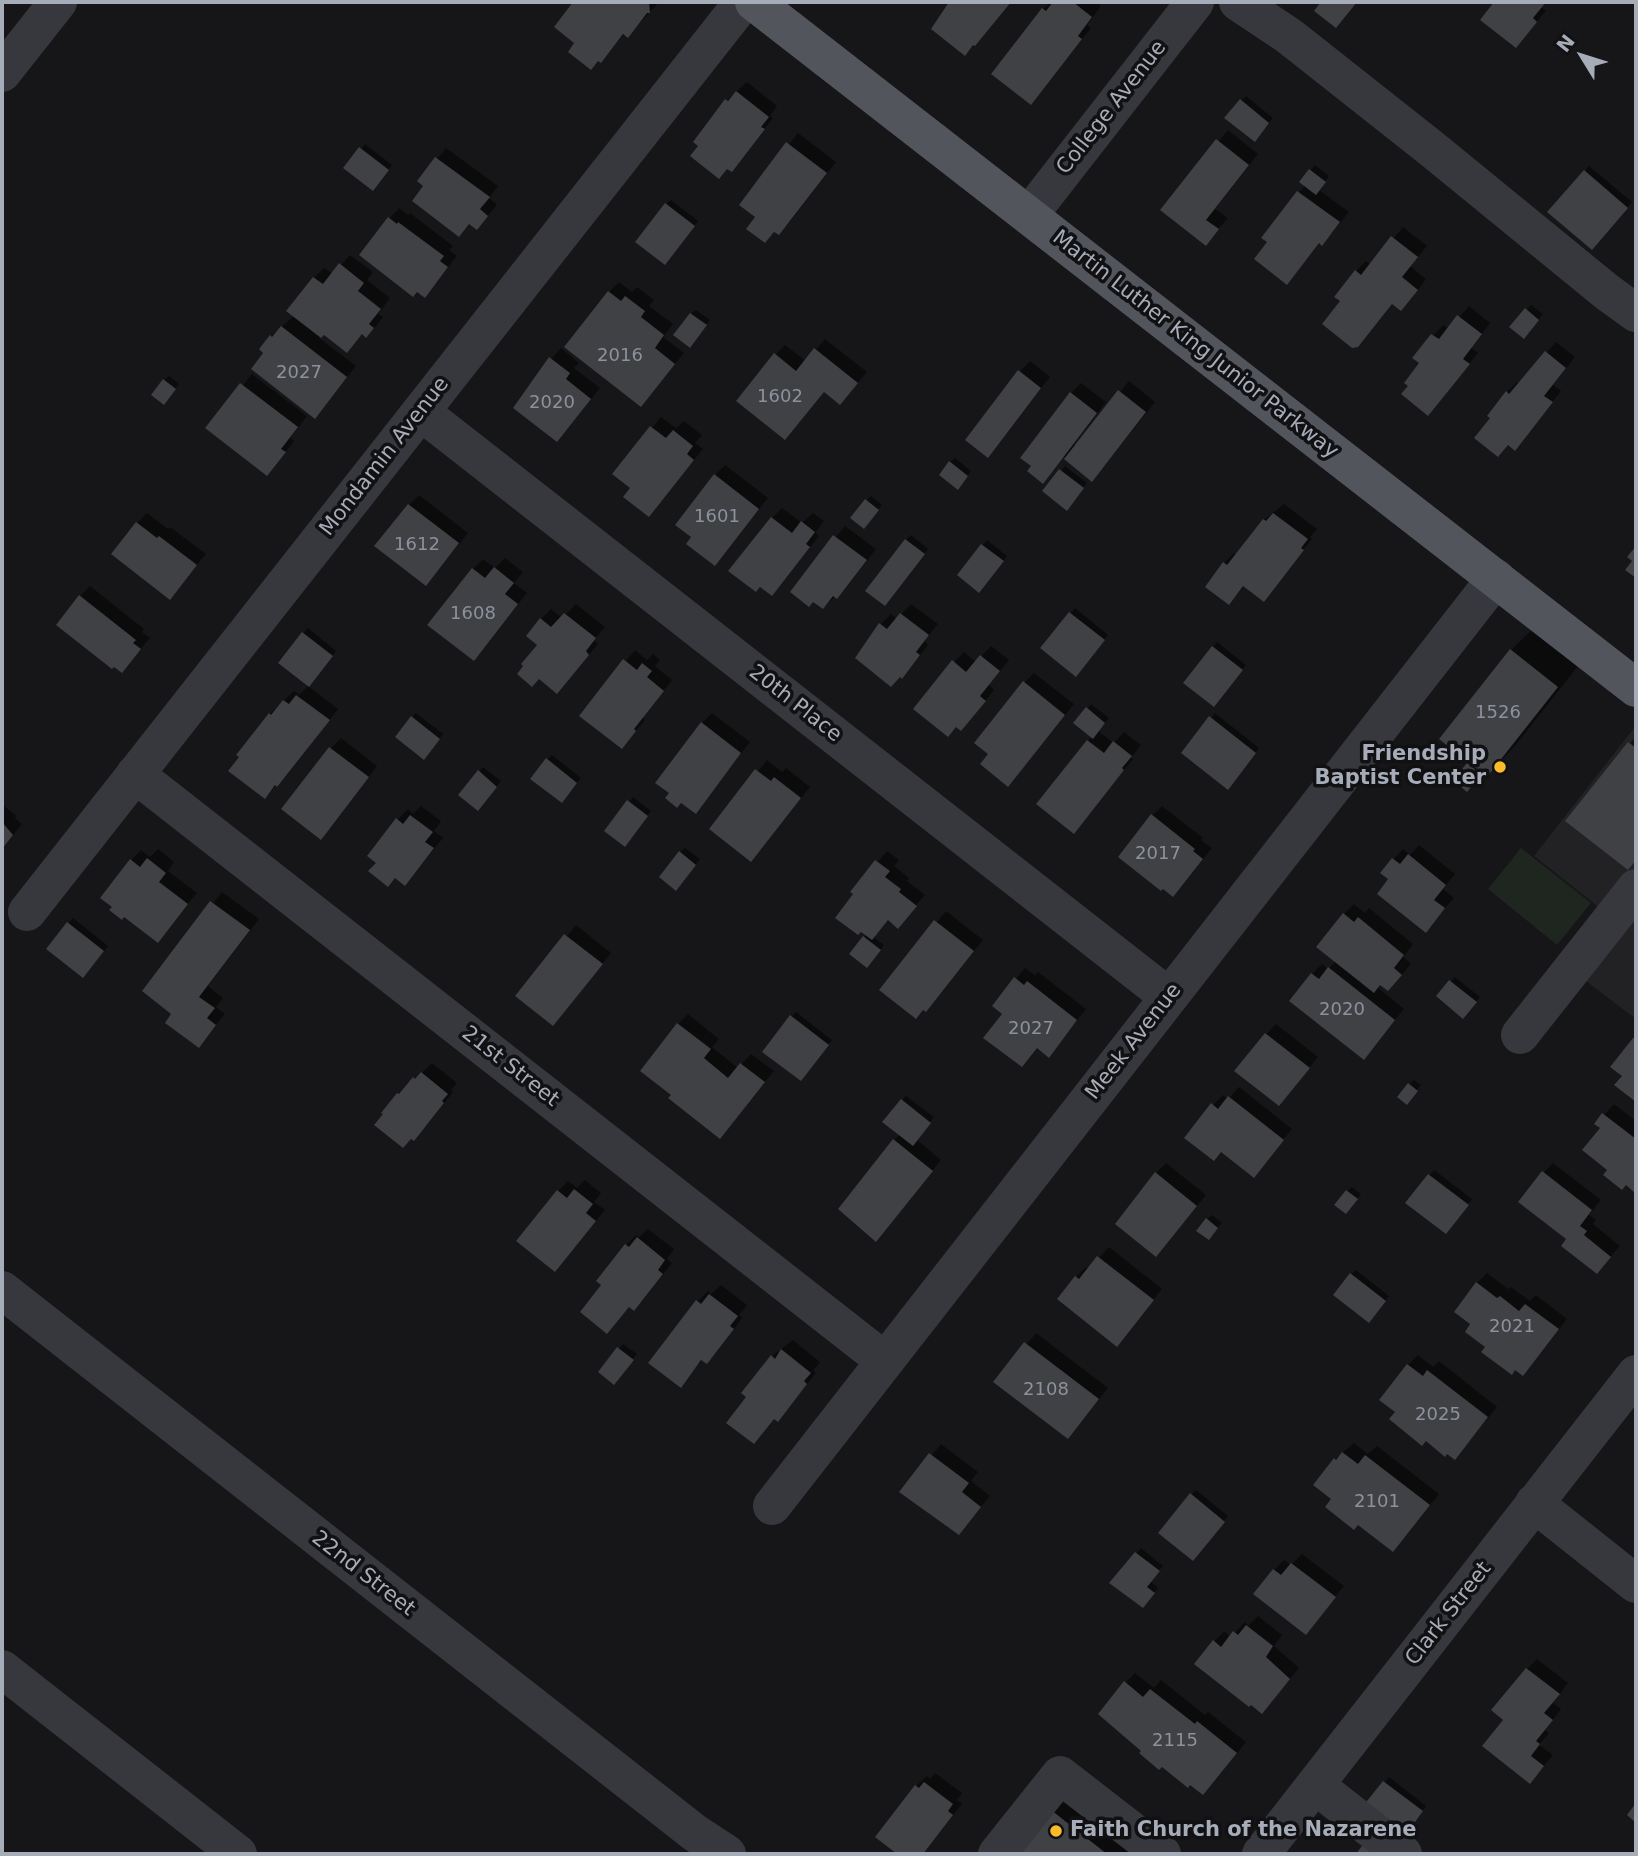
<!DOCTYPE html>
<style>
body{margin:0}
#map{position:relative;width:1638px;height:1856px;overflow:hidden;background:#161618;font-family:"DejaVu Sans",sans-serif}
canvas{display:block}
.frame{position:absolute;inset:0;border:4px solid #a7acb9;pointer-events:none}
.north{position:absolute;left:1547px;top:21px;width:70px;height:70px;-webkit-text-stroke:5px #111113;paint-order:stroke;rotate:308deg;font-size:19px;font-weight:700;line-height:28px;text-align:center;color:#a7acb9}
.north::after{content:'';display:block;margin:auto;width:24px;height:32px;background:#a7acb9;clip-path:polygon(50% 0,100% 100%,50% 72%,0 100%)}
</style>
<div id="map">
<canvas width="1638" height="1856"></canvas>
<div class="frame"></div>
<div class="north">N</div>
</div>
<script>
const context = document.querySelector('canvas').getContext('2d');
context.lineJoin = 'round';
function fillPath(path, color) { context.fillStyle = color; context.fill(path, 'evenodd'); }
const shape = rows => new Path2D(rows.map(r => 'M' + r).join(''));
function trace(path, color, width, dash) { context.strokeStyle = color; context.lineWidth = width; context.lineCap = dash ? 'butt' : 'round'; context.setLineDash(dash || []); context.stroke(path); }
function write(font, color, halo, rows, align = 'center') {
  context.font = font + ' "DejaVu Sans",sans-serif'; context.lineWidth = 7; context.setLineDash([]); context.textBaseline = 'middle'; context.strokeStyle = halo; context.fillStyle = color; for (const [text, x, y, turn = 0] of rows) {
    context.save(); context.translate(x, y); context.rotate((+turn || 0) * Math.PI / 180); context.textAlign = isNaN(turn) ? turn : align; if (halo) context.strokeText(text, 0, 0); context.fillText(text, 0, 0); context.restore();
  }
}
fillPath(shape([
 [1634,728,1636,730,1636,874,1606,913,1534,856],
 [1636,901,1636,1019,1578,975]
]), '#222225');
fillPath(shape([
 [1521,848,1591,903,1557,945,1488,889]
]), '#1e261f');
fillPath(shape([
 [575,2,659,2,628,36,625,33,601,61,556,27],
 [1051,2,1095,2,1101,6,1087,25,1091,28,1031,103,1043,9],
 [1497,2,1546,2,1541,7,1546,11,1516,46,1482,20],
 [747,82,777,106,770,116,773,118,732,170,727,100],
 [1246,96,1273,118,1259,135,1241,101],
 [1228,130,1258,154,1215,209,1228,218,1206,243,1163,209],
 [798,133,836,162,789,223,779,233,775,231,765,241,758,217,741,205],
 [365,144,392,165,377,184,361,149],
 [446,148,498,186,489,198,497,205,477,228,419,181],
 [1315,165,1329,176,1319,190,1349,212,1332,233,1322,243,1320,242,1296,272,1298,193,1306,185,1301,182],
 [1589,166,1632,202,1596,243,1550,212],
 [671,200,698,221,670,258,666,204],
 [399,208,408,215,410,213,453,246,449,250,457,256,425,296,389,219],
 [1403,227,1427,246,1410,266,1426,279,1411,299,1393,303,1357,345,1342,301,1356,271,1366,261,1371,265],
 [350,255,373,272,367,280,390,298,378,314,383,317,376,326,366,336,363,333,347,350,324,333,319,338,356,366,315,416,261,349,271,336,295,315,289,310,314,278,324,268,333,274],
 [619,282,632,292,637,287,654,300,649,306,673,324,663,337,684,353,641,405,609,292],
 [1531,305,1543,314,1529,332,1526,310],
 [1469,306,1490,323,1471,348,1478,353,1428,414,1422,363,1414,357,1443,325,1449,329],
 [696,310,710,320,694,341,691,314],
 [825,339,867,372,840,403,825,391,785,438,775,355,785,345,806,361],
 [1556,342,1575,357,1553,385,1561,391,1515,449,1509,444,1492,418,1507,392,1517,382,1519,384],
 [561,348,579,363,574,368,600,388,567,429,551,359],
 [1030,361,1050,377,988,455,1019,372],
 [252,374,307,416,290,438,294,441,277,463,208,428],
 [169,376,179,384,168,398,164,380],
 [1129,381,1155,402,1102,469,1092,479,1064,457,1043,481,1071,393,1081,383,1106,402,1074,444,1076,446],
 [661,417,676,428,684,421,702,435,695,443,703,449,649,515,632,488,614,474],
 [955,458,971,471,962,484,950,462],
 [725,465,768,498,715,564,715,475],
 [1065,466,1087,483,1071,504,1045,491],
 [419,495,468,533,426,584,409,505],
 [871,496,882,505,868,522,867,500],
 [1284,504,1317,529,1310,537,1312,539,1264,599,1245,585,1229,603,1224,563,1234,553,1237,555,1264,520],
 [782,508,802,523,813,513,824,521,815,533,819,536,781,583,772,518],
 [147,513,168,529,170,527,206,554,170,598,137,523],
 [845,526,876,549,847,587,823,607,792,591],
 [911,535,928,549,890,599,906,540],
 [987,540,1007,556,984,586,959,575],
 [505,558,523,572,514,583,527,593,474,659,473,569,483,559,495,568],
 [90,586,144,629,142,632,150,638,122,671,80,596],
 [576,604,605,627,594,640,598,644,557,692,539,677,541,619,551,609,562,618],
 [911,604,938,624,924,641,928,645,912,666,901,676,881,624,891,614,897,619],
 [1075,608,1108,635,1080,670,1043,648],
 [1540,622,1585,657,1515,746,1487,775,1482,771,1472,785,1468,764,1511,650],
 [308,628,336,651,314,680,303,633],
 [1217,642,1246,665,1218,701,1213,647],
 [991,646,1009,660,989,685,994,690,971,719,954,662,964,652,976,662],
 [635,650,647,660,653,654,660,660,655,666,672,680,642,718,645,720,622,747,582,716],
 [1034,673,1074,704,1008,785,990,753,1024,683],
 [308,686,338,709,287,775,265,797,270,714,294,691,299,695],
 [1091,704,1109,718,1098,731,1114,743,1124,732,1141,745,1131,758,1133,759,1074,832,1088,741,1093,736,1087,709],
 [416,713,443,734,428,753,412,717],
 [712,713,750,742,695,812,702,723],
 [1215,713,1259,748,1232,783,1211,718],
 [1636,736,1636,860,1628,868,1568,821],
 [341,738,377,766,331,827,331,748],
 [552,755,581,778,566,796,547,760],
 [767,760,782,772,786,768,810,787,751,860,711,829],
 [483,767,501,781,483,804,479,772],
 [633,797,651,811,630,840,629,802],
 [2,804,16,816,15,818,22,824,2,849],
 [421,806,441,821,434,831,443,838,405,884,378,863,398,819,408,809,413,814],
 [1162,806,1203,838,1201,840,1212,848,1183,885,1152,816],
 [1419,845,1455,874,1443,889,1454,898,1426,930,1390,879,1393,860,1403,849,1410,855],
 [685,848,700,859,681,884,680,852],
 [158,849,174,862,168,871,197,893,158,940,114,907,131,860,141,850,150,857],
 [887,851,899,860,894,866,909,878,907,881,925,895,898,926,889,919,873,937,884,945,872,961,864,937,867,934,855,893,853,891],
 [222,892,259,919,208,986,223,998,216,1007,225,1014,199,1045,174,1014,144,991],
 [1354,904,1365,913,1369,908,1413,944,1403,957,1411,964,1398,979,1381,983,1377,987,1404,1009,1364,1057,1312,974,1322,964,1328,969,1336,961,1344,914],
 [946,911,983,940,936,999,882,990],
 [73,918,108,946,88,971,48,948],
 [576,925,611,953,553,1024,517,996],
 [1025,968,1035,975,1038,972,1086,1009,1049,1055,1038,1047,1022,1065,1004,1014,994,1006],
 [1455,977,1480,997,1468,1012,1451,981],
 [796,1012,832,1040,805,1075,792,1016],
 [688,1014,719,1039,712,1047,738,1068,751,1054,774,1071,720,1136,674,1094,678,1024],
 [1276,1024,1318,1057,1279,1104,1266,1034],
 [432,1063,457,1083,451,1090,453,1092,424,1129,399,1094],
 [1414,1080,1421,1085,1411,1098,1409,1084],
 [1239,1087,1292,1129,1254,1175,1213,1105,1223,1095,1228,1099],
 [906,1096,934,1117,917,1140,941,1160,885,1230,894,1140,900,1134,902,1100],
 [1614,1104,1636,1121,1636,1192,1609,1170,1602,1128,1596,1124],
 [1166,1163,1206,1195,1166,1244,1156,1173],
 [1553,1163,1601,1200,1589,1215,1596,1220,1593,1224,1620,1246,1597,1272,1569,1239,1543,1173],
 [1434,1170,1472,1199,1450,1227,1408,1203],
 [585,1180,601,1193,594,1202,605,1210,555,1270,558,1191,568,1181,577,1188],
 [1352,1187,1361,1194,1351,1207,1347,1191],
 [1212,1215,1222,1223,1213,1233,1207,1219],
 [648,1229,674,1249,667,1259,672,1263,644,1299,634,1309,630,1306,607,1332,603,1285,626,1245,636,1235,639,1237],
 [1109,1247,1162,1289,1117,1344,1059,1299,1076,1277,1086,1267,1089,1269],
 [1356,1270,1389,1296,1373,1316,1351,1274],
 [1487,1273,1508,1289,1511,1287,1530,1301,1536,1295,1567,1319,1523,1374,1487,1347,1477,1283],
 [721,1285,747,1305,739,1315,742,1318,717,1352,706,1362,703,1359,680,1386,698,1301,708,1291,711,1294],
 [1036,1333,1108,1388,1078,1426,996,1381],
 [793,1340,820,1362,813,1371,816,1373,778,1419,749,1397,772,1356],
 [623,1344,637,1354,619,1378,600,1372],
 [1418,1355,1433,1367,1439,1361,1497,1407,1455,1458,1426,1439,1397,1411,1408,1365],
 [1354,1443,1368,1454,1377,1446,1439,1494,1393,1550,1359,1523,1333,1498,1335,1459],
 [941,1444,978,1472,971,1481,990,1496,959,1533,902,1492],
 [1196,1490,1228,1516,1197,1554,1192,1494],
 [1141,1548,1163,1566,1150,1581,1158,1588,1147,1601,1112,1583],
 [1302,1554,1344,1586,1306,1633,1274,1570,1284,1560,1291,1565],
 [1258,1616,1282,1635,1274,1646,1299,1668,1262,1712,1214,1642,1224,1631,1231,1637,1245,1622,1248,1626],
 [1537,1659,1568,1683,1553,1703,1561,1709,1545,1730,1549,1733,1539,1745,1553,1755,1530,1782,1506,1719,1527,1669],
 [1135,1673,1154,1688,1161,1680,1205,1715,1208,1712,1246,1742,1213,1783,1143,1750,1125,1683],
 [935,1773,962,1793,957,1800,962,1804,923,1854,900,1854,877,1836,916,1786,927,1776,930,1779],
 [1389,1777,1426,1806,1408,1830,1366,1805],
 [1073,1791,1155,1854,1019,1854,1053,1811]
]), '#0007');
fillPath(shape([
 [573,2,649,2,650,13,647,13,628,38,623,34,601,63,598,61,591,70,568,52,574,43,554,27],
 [949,2,1011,2,975,46,973,45,965,56,931,29],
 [1053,2,1073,2,1092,17,1078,36,1082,39,1031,105,991,74,1042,8,1046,11],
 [1321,2,1357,2,1336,28,1314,11],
 [1494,2,1546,2,1533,18,1537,22,1516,48,1480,20],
 [736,91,769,117,761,127,765,129,732,172,727,169,719,179,690,156,698,146,693,142,725,99,728,101],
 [1240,99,1269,123,1255,142,1224,118],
 [1216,139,1249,165,1206,220,1219,229,1206,246,1160,210],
 [786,142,827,173,779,235,774,232,765,243,746,229,755,217,739,205],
 [359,147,389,170,373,191,343,168],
 [435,157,490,197,480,209,488,216,477,230,469,224,459,237,412,201,423,186,417,181],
 [1309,169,1326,182,1316,195,1299,182],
 [1584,170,1628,208,1592,250,1547,212],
 [1297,191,1340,222,1322,246,1319,243,1287,285,1254,259,1267,242,1261,238],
 [665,203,695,226,665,265,635,242],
 [388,217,397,224,398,222,444,256,440,261,448,267,425,298,417,292,413,297,359,255],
 [1391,236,1418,257,1402,277,1418,290,1401,311,1392,304,1358,347,1352,348,1322,324,1340,301,1334,297,1355,270,1361,275],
 [339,263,364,283,358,291,381,309,369,324,374,328,366,338,362,334,347,353,324,335,321,338,286,311,313,277,323,284],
 [608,291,621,301,625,296,645,311,641,317,664,335,655,348,675,364,641,407,564,347],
 [1525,308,1539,320,1524,339,1509,327],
 [690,313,707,325,690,348,673,335],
 [1457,315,1482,334,1463,359,1470,364,1428,416,1401,394,1408,386,1404,383,1419,363,1412,358,1431,334,1439,339],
 [281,326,347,377,315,419,251,369,263,353,259,349,270,335,272,337],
 [814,348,858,383,840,405,824,392,785,440,736,401,774,353,796,371],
 [1545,351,1566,368,1544,396,1553,402,1515,451,1508,445,1498,457,1474,438,1490,418,1487,416,1506,391,1509,394],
 [549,357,570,373,566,379,591,399,557,442,513,408],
 [1018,370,1041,388,988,458,965,440],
 [163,379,176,389,164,405,151,395],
 [240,383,298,427,281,449,286,452,267,476,205,428],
 [1118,390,1146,412,1092,482,1064,459],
 [1070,392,1097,413,1043,484,1027,471,1031,466,1020,458],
 [650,426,666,438,673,430,693,446,687,454,694,460,649,517,623,497,630,488,612,474],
 [949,461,968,476,958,490,939,475],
 [1059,469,1084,488,1067,511,1042,491],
 [714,474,759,509,715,566,686,544,691,537,675,525],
 [865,499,879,510,864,529,850,518],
 [408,504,459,543,426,586,374,546],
 [1273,513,1308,539,1301,548,1304,550,1264,602,1243,586,1229,605,1205,587,1223,562,1227,565,1263,519,1266,521],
 [771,517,792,533,801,521,815,532,806,544,810,547,772,596,760,587,756,592,728,571],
 [136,522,157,538,159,536,197,565,170,600,111,554],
 [833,535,867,560,837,599,833,596,823,609,813,602,809,607,790,592],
 [905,539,925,554,885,606,865,591],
 [981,544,1004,561,979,593,957,575],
 [1636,546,1636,578,1625,570,1632,561,1627,557],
 [494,567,514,583,505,594,518,604,474,661,427,625,472,568,485,578],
 [79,595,136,640,133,643,141,649,122,673,114,667,112,669,56,625],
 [1069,612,1105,640,1076,677,1040,648],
 [564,613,596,638,586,651,589,655,557,694,539,679,532,687,517,674,523,666,521,664,537,645,526,636,540,618,551,627],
 [900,613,929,635,916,652,920,655,902,679,900,677,891,687,855,658,879,623,887,629],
 [302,632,333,656,309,687,278,663],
 [1212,646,1243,670,1214,707,1183,683],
 [1510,649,1558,687,1487,777,1439,739],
 [980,655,1000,671,980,696,986,701,961,731,956,727,948,737,913,709,952,660,966,672],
 [623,659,637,670,642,663,652,671,647,677,664,691,634,729,636,731,622,749,579,716],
 [1023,681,1065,715,1008,787,980,764,988,754,974,743],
 [296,695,330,720,277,787,275,785,265,799,228,771,239,757,236,755,269,713,271,715,283,700,289,704],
 [1086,707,1105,723,1093,739,1073,723],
 [411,716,440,739,424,760,395,737],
 [1209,716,1256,753,1228,790,1181,753],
 [701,722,741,753,696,814,681,803,677,808,665,798,669,793,655,783],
 [1087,740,1104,753,1113,741,1132,756,1122,768,1124,770,1074,834,1036,804],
 [1628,742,1636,748,1636,860,1628,870,1565,821],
 [329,747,369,777,321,840,281,809],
 [546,758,577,783,562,803,530,779],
 [1467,763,1481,774,1467,792,1453,780],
 [755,769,771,781,774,777,801,798,751,862,709,829],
 [478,770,497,787,478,811,458,795],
 [627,800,648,816,625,847,604,831],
 [1151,814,1195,849,1193,851,1203,859,1173,897,1163,889,1161,891,1118,857],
 [410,815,433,832,425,842,434,848,405,886,395,878,388,887,368,871,376,863,367,856,396,818,403,824],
 [2,822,13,835,2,849],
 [679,851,696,865,676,891,659,877],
 [1408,854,1446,885,1434,900,1445,908,1426,933,1377,894,1388,879,1380,873,1392,858,1400,864],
 [147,858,166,873,159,882,188,904,158,943,124,917,122,920,109,910,112,907,100,898,130,859,140,867],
 [875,860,890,871,885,877,901,889,899,892,917,906,898,929,888,920,872,940,861,932,858,935,835,918,853,894,850,892],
 [210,901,250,930,199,997,215,1008,207,1018,216,1025,199,1048,165,1023,171,1014,142,991],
 [1343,913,1354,922,1358,917,1404,955,1394,968,1402,975,1388,991,1380,985,1374,993,1316,947],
 [934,920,974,951,926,1012,923,1010,916,1019,879,990],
 [67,922,104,951,83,978,46,949],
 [564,934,603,964,553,1026,515,996],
 [863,936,881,950,867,968,849,954],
 [1328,967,1395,1020,1364,1060,1289,1001,1311,973,1319,979],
 [1014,977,1024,985,1027,981,1077,1020,1049,1058,1037,1048,1022,1067,983,1038,1002,1014,992,1006],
 [1449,980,1477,1002,1463,1019,1436,996],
 [790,1015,829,1045,801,1081,762,1052],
 [677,1023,711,1049,704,1058,728,1078,740,1063,765,1082,720,1139,668,1098,671,1095,640,1071],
 [1265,1033,1310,1068,1279,1106,1234,1071],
 [1636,1037,1636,1102,1614,1085,1622,1076,1610,1067,1633,1038],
 [421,1072,448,1094,442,1101,444,1103,414,1141,411,1139,403,1148,374,1125,383,1114,381,1113,397,1093,399,1094,413,1077,415,1079],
 [1408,1083,1418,1091,1407,1105,1397,1097],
 [1228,1096,1284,1140,1254,1178,1221,1152,1214,1161,1184,1138,1211,1103,1218,1109],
 [901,1099,931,1123,913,1146,882,1122],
 [1602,1113,1636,1139,1636,1194,1626,1185,1622,1190,1603,1175,1607,1170,1582,1150,1600,1128,1594,1124],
 [893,1139,933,1171,876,1242,838,1209],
 [1542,1171,1592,1210,1580,1226,1587,1231,1584,1235,1611,1257,1597,1274,1561,1246,1566,1239,1518,1202],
 [1155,1172,1197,1206,1156,1257,1115,1224],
 [1428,1174,1469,1205,1446,1234,1405,1203],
 [574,1189,593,1204,586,1213,596,1221,555,1272,516,1241,557,1190,567,1198],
 [1346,1190,1358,1199,1346,1214,1334,1205],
 [1206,1218,1218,1228,1209,1240,1196,1231],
 [637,1237,665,1260,658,1270,663,1274,634,1311,629,1307,607,1334,580,1312,601,1285,596,1281,625,1244,629,1247],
 [1097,1256,1154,1300,1117,1347,1057,1299,1075,1276,1079,1279],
 [1350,1273,1386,1301,1369,1323,1333,1295],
 [1476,1282,1497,1298,1500,1296,1519,1311,1525,1304,1559,1329,1523,1376,1515,1370,1512,1375,1481,1352,1485,1347,1465,1332,1470,1324,1454,1312],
 [709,1294,738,1316,730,1326,734,1329,707,1364,701,1360,681,1388,648,1363,696,1300,701,1304],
 [1024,1342,1099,1399,1068,1439,993,1382],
 [617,1347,634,1360,614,1385,598,1372],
 [781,1349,811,1373,804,1381,807,1384,778,1422,774,1419,754,1444,726,1423,746,1397,741,1393,771,1355,775,1359],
 [1407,1364,1423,1376,1427,1370,1488,1417,1455,1460,1447,1454,1445,1457,1426,1441,1422,1446,1389,1419,1395,1412,1379,1400],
 [1342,1452,1358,1464,1365,1455,1430,1505,1393,1552,1358,1525,1354,1530,1325,1507,1331,1499,1313,1485,1334,1458,1336,1460],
 [929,1453,969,1483,962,1492,981,1507,959,1535,899,1492],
 [1190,1493,1225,1522,1193,1561,1158,1533],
 [1135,1552,1160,1571,1147,1587,1155,1593,1143,1608,1109,1583],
 [1291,1563,1336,1597,1306,1635,1253,1594,1273,1569,1281,1575],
 [1246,1625,1273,1646,1266,1657,1290,1679,1262,1714,1251,1705,1249,1707,1194,1664,1213,1640,1221,1647,1233,1631,1238,1635],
 [1526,1668,1560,1694,1544,1713,1553,1720,1536,1741,1540,1744,1531,1756,1544,1766,1530,1784,1482,1746,1503,1720,1491,1710],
 [1124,1681,1143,1697,1150,1689,1195,1724,1197,1721,1237,1753,1203,1795,1190,1785,1188,1788,1162,1767,1159,1770,1139,1753,1141,1751,1098,1714],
 [1383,1781,1423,1811,1404,1837,1363,1806],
 [924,1782,953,1804,948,1811,953,1815,923,1854,897,1854,875,1837,915,1785,919,1788],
 [1636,1803,1636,1823,1627,1815],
 [1051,1810,1107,1854,1016,1854],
 [1367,1839,1386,1854,1356,1854]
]), '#404145');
trace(shape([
 [1238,2,1289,36,1432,149,1607,292,1636,313],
 [2,73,58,2],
 [1029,215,1195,2],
 [421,412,1169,997],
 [135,774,885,1361],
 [27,912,743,2],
 [1520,1035,1636,888],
 [2,1290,695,1833,727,1854],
 [1534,1503,1636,1584],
 [772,1506,1496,578],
 [2,1669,238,1854],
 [1315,1785,1403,1854],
 [997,1854,1060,1775,1162,1854],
 [1261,1854,1636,1374]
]), '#37383d', 38);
trace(shape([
 [754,2,1636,688]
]), '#53555d', 38);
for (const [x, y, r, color] of [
 [1500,767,7,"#fbbb2b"],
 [1056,1831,7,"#fbbb2b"]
]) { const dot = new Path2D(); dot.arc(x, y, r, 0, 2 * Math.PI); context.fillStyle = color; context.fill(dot); trace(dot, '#111113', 2.5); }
write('18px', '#8d919c', null, [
 ["2016",620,356],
 ["2027",299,373],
 ["1602",780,397],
 ["2020",552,403],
 ["1601",717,517],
 ["1612",417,545],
 ["1608",473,614],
 ["1526",1498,713],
 ["2017",1158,854],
 ["2020",1342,1010],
 ["2027",1031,1029],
 ["2021",1512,1327],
 ["2108",1046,1390],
 ["2025",1438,1415],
 ["2101",1377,1502],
 ["2115",1175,1741]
]);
write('21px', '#a7acb9', '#111113', [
 ["College Avenue",1112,108,-52],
 ["Martin Luther King Junior Parkway",1195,345,38],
 ["Mondamin Avenue",385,457,-52],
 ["20th Place",795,704,38],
 ["Meek Avenue",1134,1042,-52],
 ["21st Street",510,1067,38],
 ["22nd Street",363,1574,38],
 ["Clark Street",1449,1614,-52]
]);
write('bold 21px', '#a7acb9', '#111113', [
 ["Friendship",1486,755],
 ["Baptist Center",1486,779],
 ["Faith Church of the Nazarene",1070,1831,"left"]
], 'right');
</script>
